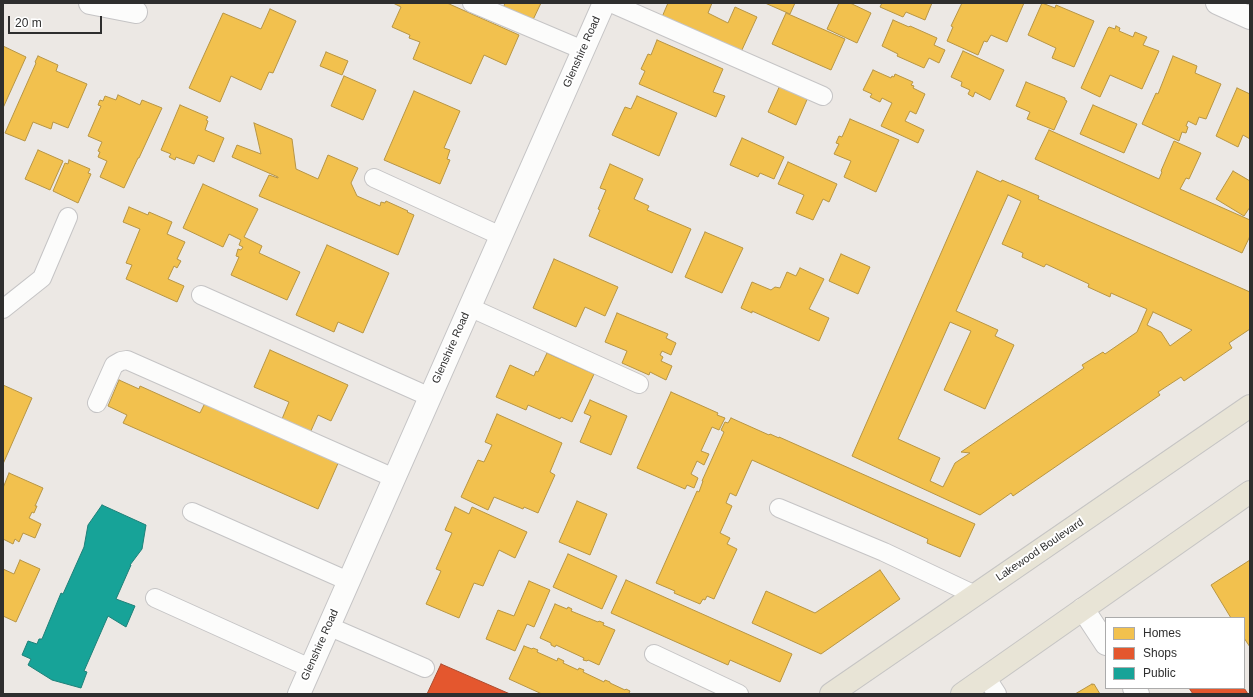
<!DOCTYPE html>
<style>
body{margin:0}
#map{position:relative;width:1253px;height:697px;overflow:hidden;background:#ece8e4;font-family:Helvetica,sans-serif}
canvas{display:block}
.frame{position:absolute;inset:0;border:4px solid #2e2e2e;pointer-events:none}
.legend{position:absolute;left:1105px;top:617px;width:140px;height:72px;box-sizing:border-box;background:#fff;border:1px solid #ababab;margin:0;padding:5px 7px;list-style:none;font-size:12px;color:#2e2e2e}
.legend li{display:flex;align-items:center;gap:8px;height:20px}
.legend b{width:20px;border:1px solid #ababab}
.scale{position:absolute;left:8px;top:16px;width:94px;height:18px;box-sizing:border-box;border:2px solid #2e2e2e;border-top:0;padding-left:5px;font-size:12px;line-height:14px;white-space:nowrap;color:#2e2e2e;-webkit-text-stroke:3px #fff;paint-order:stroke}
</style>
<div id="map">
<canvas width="1253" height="697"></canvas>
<div class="frame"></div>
<ul class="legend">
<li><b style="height:11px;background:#f2c14e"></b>Homes</li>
<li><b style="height:11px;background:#e4572e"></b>Shops</li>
<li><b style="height:11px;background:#17a398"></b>Public</li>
</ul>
<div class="scale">20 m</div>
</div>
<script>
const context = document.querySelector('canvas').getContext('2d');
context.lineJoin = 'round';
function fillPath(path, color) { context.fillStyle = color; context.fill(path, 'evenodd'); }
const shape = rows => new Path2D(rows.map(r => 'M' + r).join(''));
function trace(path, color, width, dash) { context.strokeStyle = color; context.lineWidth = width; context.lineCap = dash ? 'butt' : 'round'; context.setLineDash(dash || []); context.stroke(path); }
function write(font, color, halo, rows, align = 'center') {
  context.font = font + ' Helvetica,sans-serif'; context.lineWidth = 4; context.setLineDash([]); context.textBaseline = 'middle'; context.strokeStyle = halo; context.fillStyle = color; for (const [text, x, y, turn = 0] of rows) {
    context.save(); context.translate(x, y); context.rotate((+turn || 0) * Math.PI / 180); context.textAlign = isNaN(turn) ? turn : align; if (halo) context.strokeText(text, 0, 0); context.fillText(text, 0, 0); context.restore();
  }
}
const homes = shape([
 [393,3,447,3,519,35,506,65,484,55,471,84,413,59,420,42,409,38,410,35,392,27,401,7,393,3],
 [505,3,541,3,531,24,502,11,505,3],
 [668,3,712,3,708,13,728,23,735,7,757,17,741,52,662,17,668,3],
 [765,3,795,3,790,14,765,3],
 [839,3,850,3,871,13,857,43,827,29,839,3],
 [882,3,932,3,925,20,906,12,903,17,880,7,882,3],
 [962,3,1024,3,1007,42,991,35,987,42,984,41,978,55,947,41,953,27,951,26,962,3],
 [1042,3,1055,8,1056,5,1094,21,1074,67,1052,58,1056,48,1028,35,1042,3],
 [270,9,296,21,273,73,269,72,261,90,231,76,220,102,189,88,223,13,261,29,270,9],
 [786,13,845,39,831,70,772,44,786,13],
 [893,20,909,27,910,26,937,38,934,45,945,50,939,63,929,58,924,68,897,56,898,54,882,46,893,20],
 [1116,26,1120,28,1119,31,1133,37,1135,32,1147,37,1143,45,1159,51,1142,89,1110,75,1100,97,1081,88,1108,28,1109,27,1115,29,1116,26],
 [657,40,723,69,713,92,725,96,716,117,639,84,645,71,641,69,648,54,651,55,657,40],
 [3,46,26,57,3,108,3,46],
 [963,51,1004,70,990,100,975,92,973,97,968,94,970,90,961,86,962,82,951,77,963,51],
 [326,52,348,61,342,75,320,66,326,52],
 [38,56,58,65,56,71,87,84,68,128,53,122,51,129,33,122,25,141,5,133,36,63,35,62,38,56],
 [1173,56,1197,66,1195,73,1221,84,1206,119,1199,117,1196,125,1188,121,1186,126,1188,127,1186,133,1182,132,1179,141,1142,124,1156,93,1158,94,1173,56],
 [873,70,891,78,892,76,894,77,895,74,913,82,911,85,914,86,913,88,925,94,916,114,910,111,905,121,924,130,918,143,881,126,892,103,882,98,880,102,870,97,872,94,863,90,873,70],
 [344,76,376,90,363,120,331,106,344,76],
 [1026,82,1065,98,1065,100,1067,101,1054,130,1027,119,1030,112,1016,106,1026,82],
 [781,83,809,95,796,125,768,112,781,83],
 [1237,88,1250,94,1250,139,1243,135,1238,147,1216,136,1237,88],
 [414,91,460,111,444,148,450,150,447,159,450,160,440,184,384,160,414,91],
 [118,95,140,105,142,100,162,108,139,158,138,158,124,188,100,177,107,161,98,157,100,152,98,151,102,142,88,136,101,106,98,105,100,100,103,101,105,96,116,100,118,95],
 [637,96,677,113,659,156,612,135,625,107,631,109,637,96],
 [180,105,208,117,206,120,208,121,205,130,224,138,214,162,198,155,194,164,176,157,175,160,169,157,171,154,161,150,180,105],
 [1093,105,1137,124,1124,153,1080,134,1093,105],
 [850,119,899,140,876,192,844,177,851,161,834,154,839,144,836,143,839,136,842,137,850,119],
 [254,123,292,139,296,169,318,179,328,155,358,168,351,183,357,196,380,206,381,202,385,203,386,201,408,211,407,212,414,215,398,255,259,196,269,175,278,178,278,177,232,157,237,145,261,154,254,123],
 [1049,130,1159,179,1162,172,1161,171,1174,141,1201,153,1189,179,1186,178,1180,189,1250,220,1250,236,1242,253,1035,159,1049,130],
 [742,138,784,157,774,179,760,173,758,177,730,165,742,138],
 [38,150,63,161,50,190,25,179,38,150],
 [69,160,90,169,88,173,91,174,78,203,53,191,65,163,68,164,69,160],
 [788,162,837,184,829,202,823,199,813,220,796,213,804,195,778,184,788,162],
 [610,164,643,179,634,199,649,206,647,210,691,229,672,273,589,236,600,210,598,209,606,190,600,188,610,164],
 [977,171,1001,182,1002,180,1039,196,1038,199,1250,292,1250,329,1229,343,1232,348,1184,381,1181,377,1158,392,1160,395,1013,496,1011,493,980,515,852,456,977,171],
 [1008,195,1021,201,1002,244,1023,253,1022,257,1044,267,1046,264,1089,284,1088,287,1110,297,1111,293,1147,309,1137,332,1105,354,1103,352,1082,365,1084,368,961,452,970,453,955,463,943,487,930,481,940,458,898,439,950,322,971,331,944,390,985,409,1014,345,995,336,998,330,956,311,1008,195],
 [1153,312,1192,330,1170,346,1161,332,1147,325,1153,312],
 [1233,171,1250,181,1250,207,1244,216,1216,199,1233,171],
 [203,184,258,209,244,237,262,246,259,253,300,272,287,300,231,275,239,257,236,256,238,249,241,250,243,247,239,245,241,240,229,234,223,247,183,228,203,184],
 [129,207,148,215,149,212,172,222,167,234,185,242,177,259,181,261,177,268,174,266,168,279,184,286,177,302,126,279,132,265,126,263,140,229,123,222,129,207],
 [705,232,743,248,722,293,685,277,705,232],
 [327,245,389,273,363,333,338,322,334,332,296,315,327,245],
 [841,254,870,267,858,294,829,281,841,254],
 [554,259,618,287,605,316,585,307,576,327,533,308,554,259],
 [800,268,824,279,809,309,829,318,819,341,752,311,752,313,741,308,752,282,771,290,775,287,780,288,787,272,796,276,800,268],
 [617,313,668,334,666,338,676,343,671,355,662,351,660,355,663,357,661,361,672,366,666,380,650,372,649,375,622,363,627,351,605,342,617,313],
 [270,350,348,385,331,421,318,415,310,433,282,419,289,402,254,387,270,350],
 [547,353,594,374,572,422,561,417,560,419,528,405,526,410,496,397,510,365,534,376,536,371,538,372,547,353],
 [119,380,139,389,140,386,200,413,206,401,339,461,318,509,123,423,127,415,108,406,119,380],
 [3,385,32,398,3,464,3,385],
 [671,392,718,413,717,415,725,418,719,430,712,427,701,451,709,454,704,465,697,461,691,474,698,478,694,488,687,485,685,489,637,468,671,392],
 [590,400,627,416,611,455,580,442,591,416,584,413,590,400],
 [497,414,562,443,550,472,555,475,538,513,524,507,523,509,494,497,488,510,461,497,478,460,484,462,492,445,485,442,497,414],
 [731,418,769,435,770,434,779,438,779,437,975,524,960,557,927,543,928,539,752,460,736,496,730,493,726,503,732,506,720,533,730,538,727,544,737,549,714,599,707,596,705,600,703,599,700,604,674,593,675,591,656,583,697,491,699,492,703,481,702,481,724,432,721,430,725,422,728,423,731,418],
 [9,473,43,488,35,506,37,506,34,513,32,512,29,518,41,524,35,538,23,533,19,542,15,539,13,544,3,539,3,488,9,473],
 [577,501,607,514,590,555,559,542,577,501],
 [455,507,469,514,472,507,527,532,515,558,499,550,483,586,474,583,459,618,426,604,441,571,436,569,452,533,445,530,455,507],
 [568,554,617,576,602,609,553,587,568,554],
 [20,560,40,569,16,622,3,616,3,569,14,574,20,560],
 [1250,560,1250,647,1244,638,1244,618,1231,618,1211,585,1250,560],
 [880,570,900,599,821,654,752,623,766,591,815,613,880,570],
 [626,580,792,654,780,682,730,660,728,665,611,613,626,580],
 [529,581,550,590,534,627,527,624,515,651,486,639,498,610,514,616,529,581],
 [555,604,567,609,568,607,572,609,571,611,598,622,599,621,604,623,603,625,615,630,599,665,588,660,587,661,583,660,584,658,556,645,555,647,551,645,551,643,540,638,555,604],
 [524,646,532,649,533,648,538,650,537,652,557,661,558,658,564,661,563,663,578,670,579,668,584,670,583,672,604,682,605,680,610,682,610,683,625,690,626,689,630,691,629,693,631,694,542,694,509,679,524,646],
 [1092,684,1092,685,1094,684,1100,694,1075,694,1092,684]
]);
fillPath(homes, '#f2c14e');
trace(homes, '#b79544', 1);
const shops = shape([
 [441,664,510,694,427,694,441,664],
 [1189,688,1244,688,1248,694,1193,694,1189,688]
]);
fillPath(shops, '#e4572e');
trace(shops, '#ad4b2e', 1);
const public = shape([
 [102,505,146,525,142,549,130,565,131,565,116,599,135,606,126,627,108,616,84,671,87,672,81,688,52,680,28,665,31,659,22,655,28,641,37,644,39,639,42,639,61,593,63,594,84,547,88,525,102,505]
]);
fillPath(public, '#17a398');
trace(public, '#1e8078', 1);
const service = shape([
 [472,3,583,50],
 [611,3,823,96],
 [374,178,501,236],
 [201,295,430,397],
 [469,307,639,384],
 [3,309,42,278,68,217],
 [97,403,114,365,121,361,127,360,394,478],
 [779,508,884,552,975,595],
 [192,512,348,581],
 [155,598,310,668],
 [328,626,425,668],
 [654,654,739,694],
 [986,677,997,694]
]);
const minor = shape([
 [90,3,136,12],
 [1217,3,1250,18],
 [1083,609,1106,644],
 [1134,688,1138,694],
 [299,694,604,3]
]);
const primary = shape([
 [831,694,1250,406],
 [962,694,1250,492]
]);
trace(service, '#c5c4c5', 20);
trace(minor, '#c5c4c5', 24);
trace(primary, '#c6c5c4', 24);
trace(service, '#fcfcfb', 18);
trace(minor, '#fcfcfb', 22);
trace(primary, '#e8e4d6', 22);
write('11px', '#2e2e2e', '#fff', [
 ["Glenshire Road",582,52,-66],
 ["Glenshire Road",451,348,-66],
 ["Lakewood Boulevard",1040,550,-34],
 ["Glenshire Road",320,645,-66]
]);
</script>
